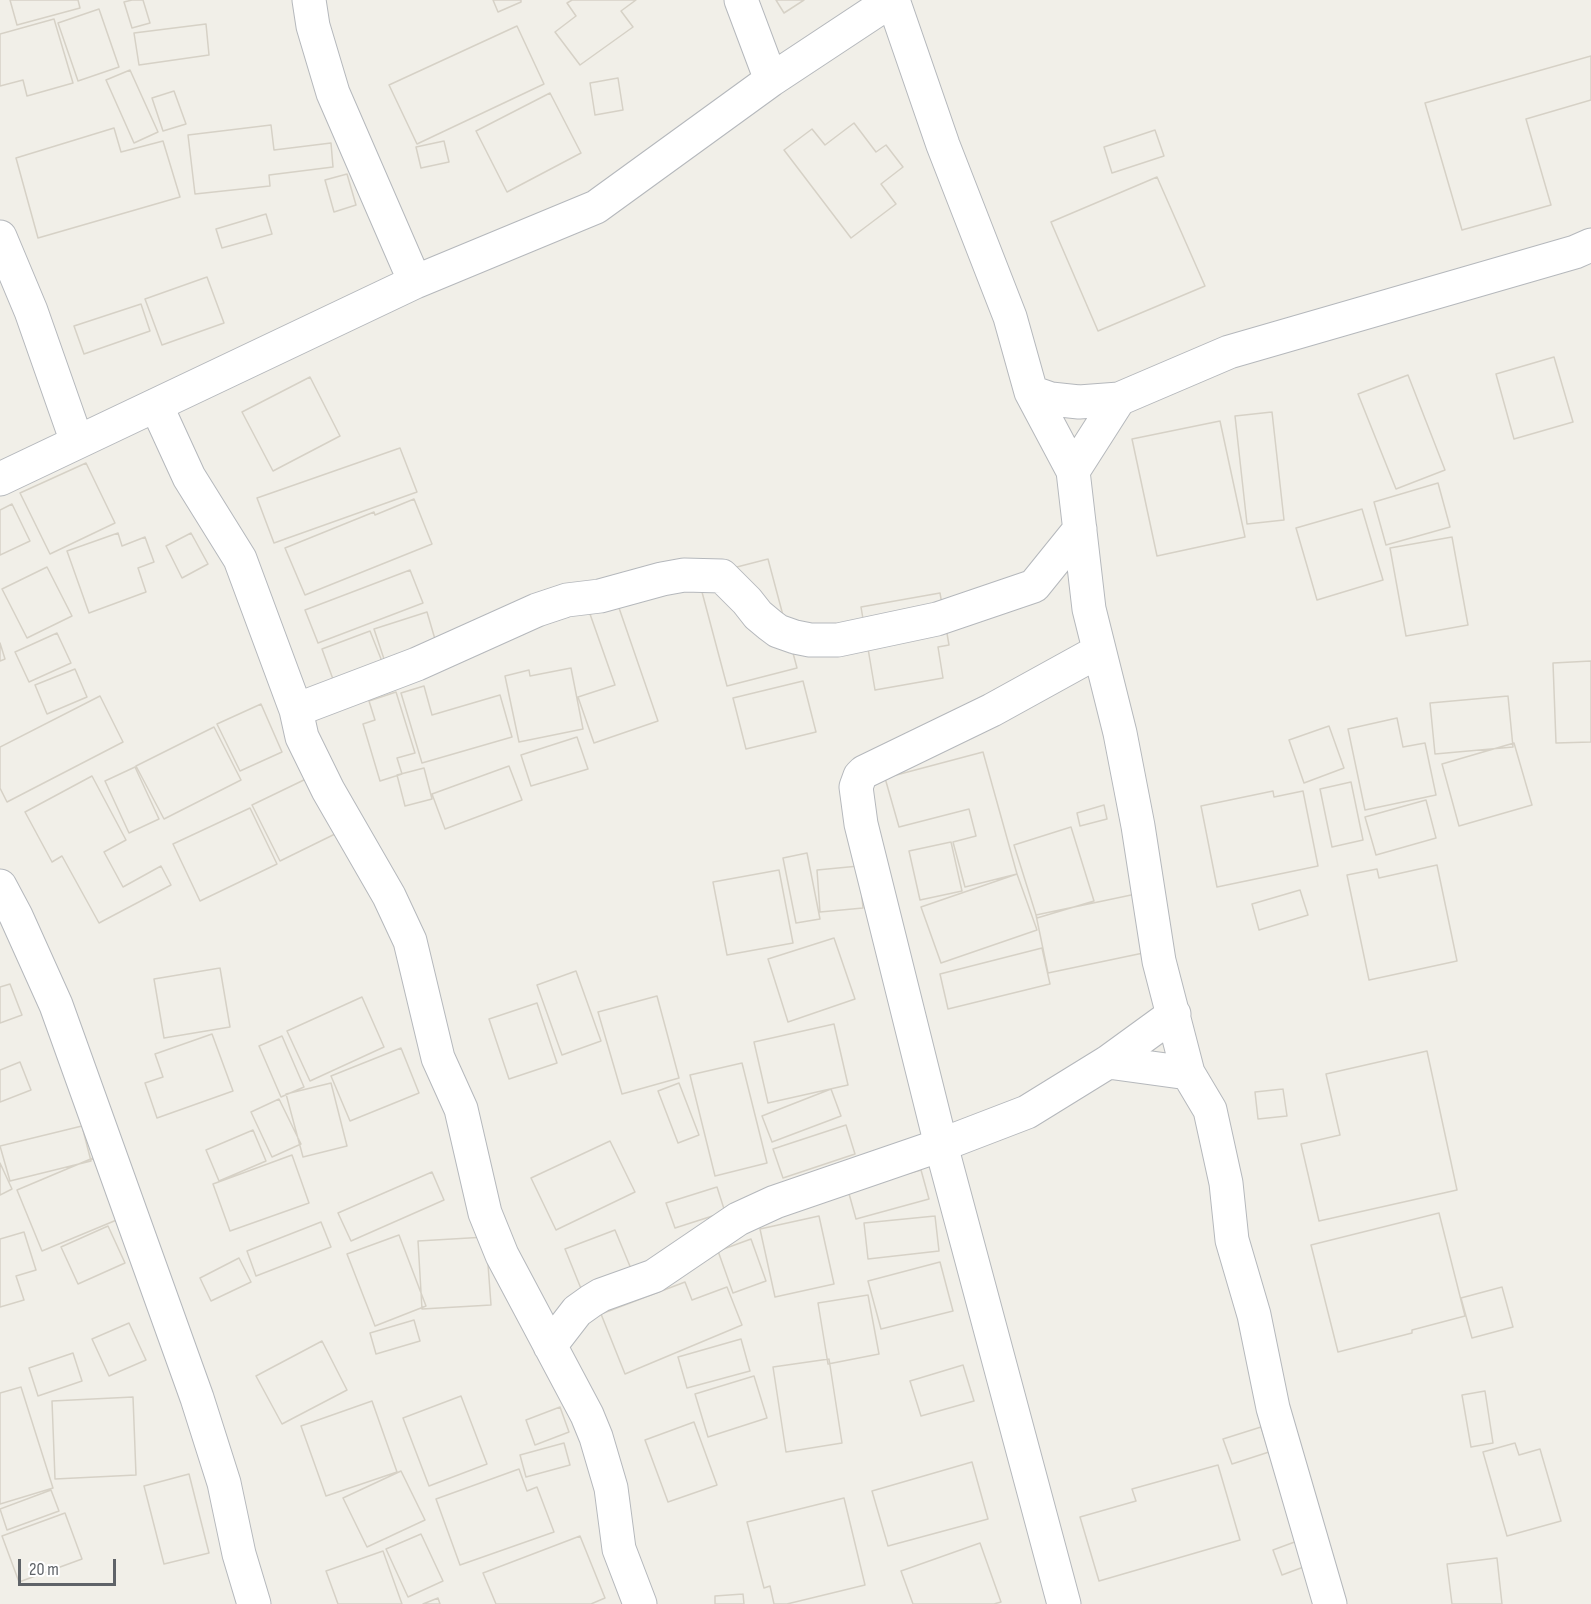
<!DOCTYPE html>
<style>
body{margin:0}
#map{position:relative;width:1591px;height:1604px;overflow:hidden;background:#f1efe8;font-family:"Sofia Sans Condensed",sans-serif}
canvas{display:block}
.scale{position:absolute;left:18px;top:1559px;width:98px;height:27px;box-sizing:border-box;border:3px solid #5f6368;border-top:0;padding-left:8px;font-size:18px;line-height:21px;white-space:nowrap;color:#5f6368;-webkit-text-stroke:4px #fff;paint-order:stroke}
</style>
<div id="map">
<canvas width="1591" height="1604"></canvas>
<div class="scale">20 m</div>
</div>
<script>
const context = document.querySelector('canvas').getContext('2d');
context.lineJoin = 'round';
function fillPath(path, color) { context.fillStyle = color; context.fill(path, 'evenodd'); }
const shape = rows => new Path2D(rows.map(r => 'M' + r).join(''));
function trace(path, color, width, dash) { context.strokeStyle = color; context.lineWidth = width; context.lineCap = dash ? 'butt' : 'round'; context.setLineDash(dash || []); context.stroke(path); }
const building = shape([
 [10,0,78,0,80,8,17,25,10,0],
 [10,0,78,0,80,8,17,25,10,0],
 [132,0,143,0,150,23,132,28,124,2,132,0],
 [132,0,143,0,150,23,132,28,124,2,132,0],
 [493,0,521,0,521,2,498,12,493,0],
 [493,0,521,0,521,2,498,12,493,0],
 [572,0,636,0,621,11,633,27,580,65,555,32,576,16,567,3,572,0],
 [572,0,636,0,621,11,633,27,580,65,555,32,576,16,567,3,572,0],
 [776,0,804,0,784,13,776,0],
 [776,0,804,0,784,13,776,0],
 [99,9,119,67,78,81,58,23,99,9],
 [99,9,119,67,78,81,58,23,99,9],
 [54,19,73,83,27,96,23,80,0,86,0,34,54,19],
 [54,19,73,83,27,96,23,80,0,86,0,34,54,19],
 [206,24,209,55,139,65,134,33,206,24],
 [206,24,209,55,139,65,134,33,206,24],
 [517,26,544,84,417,144,389,85,517,26],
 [517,26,544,84,417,144,389,85,517,26],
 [1591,56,1591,100,1526,119,1551,205,1462,230,1425,103,1591,56],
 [1591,56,1591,100,1526,119,1551,205,1462,230,1425,103,1591,56],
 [130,70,158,132,134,143,106,80,130,70],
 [130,70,158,132,134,143,106,80,130,70],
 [618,78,623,110,595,115,590,83,618,78],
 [618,78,623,110,595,115,590,83,618,78],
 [174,91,186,124,163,131,152,98,174,91],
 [174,91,186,124,163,131,152,98,174,91],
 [550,93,581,153,507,192,476,131,550,93],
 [550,93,581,153,507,192,476,131,550,93],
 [854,123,876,152,886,145,903,167,881,184,896,204,851,238,784,150,812,129,825,145,854,123],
 [854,123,876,152,886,145,903,167,881,184,896,204,851,238,784,150,812,129,825,145,854,123],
 [271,125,274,150,331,143,333,167,269,175,270,186,195,194,188,135,271,125],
 [271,125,274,150,331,143,333,167,269,175,270,186,195,194,188,135,271,125],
 [114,128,121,152,163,141,180,197,38,238,16,158,114,128],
 [114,128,121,152,163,141,180,197,38,238,16,158,114,128],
 [1155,130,1164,156,1112,173,1104,147,1155,130],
 [1155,130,1164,156,1112,173,1104,147,1155,130],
 [444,141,449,162,421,168,416,147,444,141],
 [444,141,449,162,421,168,416,147,444,141],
 [347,174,356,205,334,212,325,180,347,174],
 [347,174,356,205,334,212,325,180,347,174],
 [1157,177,1205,286,1098,331,1051,222,1157,177],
 [1157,177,1205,286,1098,331,1051,222,1157,177],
 [266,214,272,234,222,248,216,229,266,214],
 [266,214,272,234,222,248,216,229,266,214],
 [207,277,224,323,162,345,145,299,207,277],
 [207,277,224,323,162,345,145,299,207,277],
 [141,304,150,331,84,354,74,326,141,304],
 [141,304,150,331,84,354,74,326,141,304],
 [1554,357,1573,422,1514,439,1496,374,1554,357],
 [1554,357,1573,422,1514,439,1496,374,1554,357],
 [1408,375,1445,470,1396,489,1358,394,1408,375],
 [1408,375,1445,470,1396,489,1358,394,1408,375],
 [310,377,340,436,273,471,242,412,310,377],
 [310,377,340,436,273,471,242,412,310,377],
 [1272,412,1284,520,1247,524,1235,416,1272,412],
 [1272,412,1284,520,1247,524,1235,416,1272,412],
 [1220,421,1245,537,1157,556,1132,439,1220,421],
 [1220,421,1245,537,1157,556,1132,439,1220,421],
 [400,448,417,492,274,543,257,498,400,448],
 [400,448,417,492,274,543,257,498,400,448],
 [86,463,115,523,50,554,20,493,86,463],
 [86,463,115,523,50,554,20,493,86,463],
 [1438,483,1450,527,1386,545,1374,502,1438,483],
 [1438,483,1450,527,1386,545,1374,502,1438,483],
 [414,499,432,544,305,595,285,548,374,512,375,515,414,499],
 [414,499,432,544,305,595,285,548,374,512,375,515,414,499],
 [12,504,30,541,0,555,0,510,12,504],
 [12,504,30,541,0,555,0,510,12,504],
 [1362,509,1383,580,1317,600,1296,528,1362,509],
 [1362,509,1383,580,1317,600,1296,528,1362,509],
 [118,533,122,546,145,537,154,562,138,568,146,592,89,613,67,551,118,533],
 [118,533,122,546,145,537,154,562,138,568,146,592,89,613,67,551,118,533],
 [191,533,208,564,182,578,166,546,191,533],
 [191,533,208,564,182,578,166,546,191,533],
 [1452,537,1468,625,1406,636,1390,548,1452,537],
 [1452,537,1468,625,1406,636,1390,548,1452,537],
 [768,559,797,668,727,686,698,577,768,559],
 [768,559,797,668,727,686,698,577,768,559],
 [47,567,72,616,27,638,2,589,47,567],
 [47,567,72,616,27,638,2,589,47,567],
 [410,570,423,603,318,643,305,610,410,570],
 [410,570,423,603,318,643,305,610,410,570],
 [940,593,949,645,938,647,943,678,875,690,861,607,940,593],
 [940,593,949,645,938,647,943,678,875,690,861,607,940,593],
 [618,605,658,721,594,743,578,697,615,685,590,614,618,605],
 [618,605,658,721,594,743,578,697,615,685,590,614,618,605],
 [427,612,437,646,385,662,374,629,427,612],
 [427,612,437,646,385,662,374,629,427,612],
 [370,631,383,664,334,682,322,649,370,631],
 [370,631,383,664,334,682,322,649,370,631],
 [57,633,71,663,29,682,15,652,57,633],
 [57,633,71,663,29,682,15,652,57,633],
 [0,643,5,659,0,661,0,643],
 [0,643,5,659,0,661,0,643],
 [1591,661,1591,742,1556,743,1553,663,1591,661],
 [1591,661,1591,742,1556,743,1553,663,1591,661],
 [571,668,583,729,519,742,505,676,529,670,530,676,571,668],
 [571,668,583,729,519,742,505,676,529,670,530,676,571,668],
 [75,669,87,697,47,714,35,685,75,669],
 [75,669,87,697,47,714,35,685,75,669],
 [803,681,816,732,746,749,733,698,803,681],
 [803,681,816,732,746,749,733,698,803,681],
 [424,686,432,715,500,695,512,737,422,763,401,693,424,686],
 [424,686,432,715,500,695,512,737,422,763,401,693,424,686],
 [396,692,415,753,397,758,402,774,380,781,363,724,375,720,369,701,396,692],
 [396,692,415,753,397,758,402,774,380,781,363,724,375,720,369,701,396,692],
 [100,696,123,742,7,802,0,788,0,747,100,696],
 [100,696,123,742,7,802,0,788,0,747,100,696],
 [1508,696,1513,747,1435,754,1430,703,1508,696],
 [1508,696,1513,747,1435,754,1430,703,1508,696],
 [261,704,282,752,240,771,217,724,261,704],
 [261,704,282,752,240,771,217,724,261,704],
 [1397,718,1403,747,1425,743,1436,795,1365,810,1348,729,1397,718],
 [1397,718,1403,747,1425,743,1436,795,1365,810,1348,729,1397,718],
 [1329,726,1344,768,1304,783,1289,740,1329,726],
 [1329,726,1344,768,1304,783,1289,740,1329,726],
 [214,727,241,780,164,819,136,766,214,727],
 [214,727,241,780,164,819,136,766,214,727],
 [577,737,588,769,531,786,521,755,577,737],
 [577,737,588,769,531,786,521,755,577,737],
 [1514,743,1532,805,1459,826,1442,764,1514,743],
 [1514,743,1532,805,1459,826,1442,764,1514,743],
 [983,752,1017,874,965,887,953,842,976,836,969,809,899,827,885,778,983,752],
 [983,752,1017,874,965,887,953,842,976,836,969,809,899,827,885,778,983,752],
 [509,766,522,800,445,829,432,794,509,766],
 [509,766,522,800,445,829,432,794,509,766],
 [135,767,159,819,129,833,105,781,135,767],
 [135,767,159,819,129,833,105,781,135,767],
 [424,768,432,799,405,806,397,775,424,768],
 [424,768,432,799,405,806,397,775,424,768],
 [92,776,126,840,104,852,123,887,161,866,171,885,99,923,62,856,52,862,25,812,92,776],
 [92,776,126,840,104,852,123,887,161,866,171,885,99,923,62,856,52,862,25,812,92,776],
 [308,778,335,834,280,861,252,805,308,778],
 [308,778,335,834,280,861,252,805,308,778],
 [1351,782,1363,840,1332,847,1320,789,1351,782],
 [1351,782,1363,840,1332,847,1320,789,1351,782],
 [1273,791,1274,797,1303,791,1318,866,1217,887,1201,806,1273,791],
 [1273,791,1274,797,1303,791,1318,866,1217,887,1201,806,1273,791],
 [1426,800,1436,838,1376,855,1365,817,1426,800],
 [1426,800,1436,838,1376,855,1365,817,1426,800],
 [1104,805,1107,819,1080,826,1077,813,1104,805],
 [1104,805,1107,819,1080,826,1077,813,1104,805],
 [250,808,277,864,200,901,173,844,250,808],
 [250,808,277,864,200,901,173,844,250,808],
 [1071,827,1094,901,1037,918,1014,845,1071,827],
 [1071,827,1094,901,1037,918,1014,845,1071,827],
 [951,842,962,891,920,900,909,851,951,842],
 [951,842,962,891,920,900,909,851,951,842],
 [807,853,820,919,796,923,783,858,807,853],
 [807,853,820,919,796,923,783,858,807,853],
 [1437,865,1457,961,1369,980,1347,875,1377,869,1379,878,1437,865],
 [1437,865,1457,961,1369,980,1347,875,1377,869,1379,878,1437,865],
 [859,866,863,908,820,912,817,870,859,866],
 [859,866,863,908,820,912,817,870,859,866],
 [779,870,793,943,727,955,713,882,779,870],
 [779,870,793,943,727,955,713,882,779,870],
 [1017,874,1037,930,941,963,921,907,1017,874],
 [1017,874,1037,930,941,963,921,907,1017,874],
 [1300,890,1308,915,1259,930,1252,904,1300,890],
 [1300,890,1308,915,1259,930,1252,904,1300,890],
 [1136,894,1148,952,1048,973,1036,915,1136,894],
 [1136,894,1148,952,1048,973,1036,915,1136,894],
 [834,938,855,999,788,1022,768,959,834,938],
 [834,938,855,999,788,1022,768,959,834,938],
 [1042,948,1050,984,948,1009,940,974,1042,948],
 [1042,948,1050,984,948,1009,940,974,1042,948],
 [220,968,230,1027,164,1038,154,979,220,968],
 [220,968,230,1027,164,1038,154,979,220,968],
 [576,971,601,1041,562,1055,537,985,576,971],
 [576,971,601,1041,562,1055,537,985,576,971],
 [10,984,22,1015,0,1023,0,987,10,984],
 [10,984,22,1015,0,1023,0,987,10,984],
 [657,996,679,1078,622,1094,598,1012,657,996],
 [657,996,679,1078,622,1094,598,1012,657,996],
 [362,997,384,1047,310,1081,287,1031,362,997],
 [362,997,384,1047,310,1081,287,1031,362,997],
 [537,1003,557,1063,509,1079,489,1019,537,1003],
 [537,1003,557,1063,509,1079,489,1019,537,1003],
 [834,1024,848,1085,768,1103,754,1042,834,1024],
 [834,1024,848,1085,768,1103,754,1042,834,1024],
 [212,1034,233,1091,157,1118,145,1083,163,1077,155,1054,212,1034],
 [212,1034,233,1091,157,1118,145,1083,163,1077,155,1054,212,1034],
 [282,1036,304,1087,281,1097,259,1046,282,1036],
 [282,1036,304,1087,281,1097,259,1046,282,1036],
 [401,1048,419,1093,350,1121,331,1076,401,1048],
 [401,1048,419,1093,350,1121,331,1076,401,1048],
 [1427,1051,1457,1190,1319,1221,1301,1144,1340,1135,1326,1074,1427,1051],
 [1427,1051,1457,1190,1319,1221,1301,1144,1340,1135,1326,1074,1427,1051],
 [20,1062,31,1090,0,1102,0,1070,20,1062],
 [20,1062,31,1090,0,1102,0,1070,20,1062],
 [742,1063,767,1163,715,1176,690,1075,742,1063],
 [742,1063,767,1163,715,1176,690,1075,742,1063],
 [331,1083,347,1146,303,1157,286,1094,331,1083],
 [331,1083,347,1146,303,1157,286,1094,331,1083],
 [679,1083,699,1135,678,1143,658,1091,679,1083],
 [679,1083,699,1135,678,1143,658,1091,679,1083],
 [831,1089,841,1116,772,1142,762,1116,831,1089],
 [831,1089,841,1116,772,1142,762,1116,831,1089],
 [1283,1089,1287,1116,1258,1119,1255,1092,1283,1089],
 [1283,1089,1287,1116,1258,1119,1255,1092,1283,1089],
 [279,1099,301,1144,272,1157,251,1112,279,1099],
 [279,1099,301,1144,272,1157,251,1112,279,1099],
 [846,1125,855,1154,783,1178,773,1149,846,1125],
 [846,1125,855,1154,783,1178,773,1149,846,1125],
 [82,1126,91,1161,10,1181,0,1146,82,1126],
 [82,1126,91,1161,10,1181,0,1146,82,1126],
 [253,1130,266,1161,219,1181,206,1150,253,1130],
 [253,1130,266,1161,219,1181,206,1150,253,1130],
 [610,1141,635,1192,556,1230,531,1178,610,1141],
 [610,1141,635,1192,556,1230,531,1178,610,1141],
 [292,1155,309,1203,230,1231,213,1184,292,1155],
 [292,1155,309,1203,230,1231,213,1184,292,1155],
 [93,1158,119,1219,42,1251,17,1190,93,1158],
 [93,1158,119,1219,42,1251,17,1190,93,1158],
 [0,1163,12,1189,0,1195,0,1163],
 [0,1163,12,1189,0,1195,0,1163],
 [921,1170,929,1199,856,1219,848,1190,921,1170],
 [921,1170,929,1199,856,1219,848,1190,921,1170],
 [432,1172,444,1200,351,1241,338,1213,432,1172],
 [432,1172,444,1200,351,1241,338,1213,432,1172],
 [717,1187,725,1212,675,1228,666,1203,717,1187],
 [717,1187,725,1212,675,1228,666,1203,717,1187],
 [1439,1213,1465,1316,1412,1330,1412,1333,1338,1352,1311,1245,1439,1213],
 [1439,1213,1465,1316,1412,1330,1412,1333,1338,1352,1311,1245,1439,1213],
 [819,1216,834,1284,775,1297,760,1229,819,1216],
 [819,1216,834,1284,775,1297,760,1229,819,1216],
 [935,1216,939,1251,868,1259,864,1223,935,1216],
 [935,1216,939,1251,868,1259,864,1223,935,1216],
 [321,1222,331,1247,256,1276,247,1251,321,1222],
 [321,1222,331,1247,256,1276,247,1251,321,1222],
 [108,1226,125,1263,78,1284,61,1247,108,1226],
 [108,1226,125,1263,78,1284,61,1247,108,1226],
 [615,1230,634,1276,584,1296,565,1249,615,1230],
 [615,1230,634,1276,584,1296,565,1249,615,1230],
 [24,1232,36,1270,16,1276,24,1300,0,1307,0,1239,24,1232],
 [24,1232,36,1270,16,1276,24,1300,0,1307,0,1239,24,1232],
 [399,1235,426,1306,375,1326,347,1254,399,1235],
 [399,1235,426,1306,375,1326,347,1254,399,1235],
 [486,1237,491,1305,422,1309,418,1241,486,1237],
 [486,1237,491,1305,422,1309,418,1241,486,1237],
 [751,1239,766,1281,733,1293,718,1251,751,1239],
 [751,1239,766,1281,733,1293,718,1251,751,1239],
 [239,1258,251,1282,211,1301,200,1278,239,1258],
 [239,1258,251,1282,211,1301,200,1278,239,1258],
 [940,1262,953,1311,881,1329,868,1281,940,1262],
 [940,1262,953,1311,881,1329,868,1281,940,1262],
 [685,1282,692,1300,727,1287,742,1325,625,1374,601,1314,685,1282],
 [685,1282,692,1300,727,1287,742,1325,625,1374,601,1314,685,1282],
 [1502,1287,1513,1327,1472,1338,1461,1298,1502,1287],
 [1502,1287,1513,1327,1472,1338,1461,1298,1502,1287],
 [868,1295,879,1354,828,1364,818,1303,868,1295],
 [868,1295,879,1354,828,1364,818,1303,868,1295],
 [414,1320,420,1341,376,1354,370,1333,414,1320],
 [414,1320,420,1341,376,1354,370,1333,414,1320],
 [129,1323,146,1360,109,1376,92,1339,129,1323],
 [129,1323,146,1360,109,1376,92,1339,129,1323],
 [741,1339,750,1371,687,1388,678,1357,741,1339],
 [741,1339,750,1371,687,1388,678,1357,741,1339],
 [322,1341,347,1390,282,1424,256,1376,322,1341],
 [322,1341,347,1390,282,1424,256,1376,322,1341],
 [73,1353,82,1381,38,1396,29,1368,73,1353],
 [73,1353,82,1381,38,1396,29,1368,73,1353],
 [829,1359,842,1443,786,1452,773,1367,829,1359],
 [829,1359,842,1443,786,1452,773,1367,829,1359],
 [963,1365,974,1401,921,1416,910,1381,963,1365],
 [963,1365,974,1401,921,1416,910,1381,963,1365],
 [754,1376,767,1418,708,1437,695,1394,754,1376],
 [754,1376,767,1418,708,1437,695,1394,754,1376],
 [21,1387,53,1488,0,1504,0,1393,21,1387],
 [21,1387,53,1488,0,1504,0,1393,21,1387],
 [1485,1391,1493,1443,1471,1447,1462,1395,1485,1391],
 [1485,1391,1493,1443,1471,1447,1462,1395,1485,1391],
 [461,1396,487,1464,429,1486,403,1418,461,1396],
 [461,1396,487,1464,429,1486,403,1418,461,1396],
 [133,1397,136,1475,55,1479,52,1401,133,1397],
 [133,1397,136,1475,55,1479,52,1401,133,1397],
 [372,1401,397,1472,326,1496,301,1426,372,1401],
 [372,1401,397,1472,326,1496,301,1426,372,1401],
 [560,1407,569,1432,535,1445,526,1420,560,1407],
 [560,1407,569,1432,535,1445,526,1420,560,1407],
 [694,1422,717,1485,668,1502,645,1440,694,1422],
 [694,1422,717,1485,668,1502,645,1440,694,1422],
 [1261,1427,1269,1452,1232,1464,1223,1439,1261,1427],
 [1261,1427,1269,1452,1232,1464,1223,1439,1261,1427],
 [564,1443,570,1465,526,1477,520,1455,564,1443],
 [564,1443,570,1465,526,1477,520,1455,564,1443],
 [1515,1443,1519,1455,1540,1449,1561,1521,1507,1536,1483,1452,1515,1443],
 [1515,1443,1519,1455,1540,1449,1561,1521,1507,1536,1483,1452,1515,1443],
 [972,1462,988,1519,888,1546,872,1491,972,1462],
 [972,1462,988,1519,888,1546,872,1491,972,1462],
 [1218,1465,1240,1540,1099,1581,1080,1517,1136,1501,1132,1489,1218,1465],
 [1218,1465,1240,1540,1099,1581,1080,1517,1136,1501,1132,1489,1218,1465],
 [519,1469,527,1491,537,1487,554,1532,460,1565,436,1499,519,1469],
 [519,1469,527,1491,537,1487,554,1532,460,1565,436,1499,519,1469],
 [401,1471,425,1520,367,1547,343,1498,401,1471],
 [401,1471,425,1520,367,1547,343,1498,401,1471],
 [189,1474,209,1553,164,1564,144,1486,189,1474],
 [189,1474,209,1553,164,1564,144,1486,189,1474],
 [51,1490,59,1511,7,1530,0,1509,51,1490],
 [51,1490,59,1511,7,1530,0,1509,51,1490],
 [844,1498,865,1585,787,1604,774,1604,770,1586,764,1588,747,1522,844,1498],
 [844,1498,865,1585,787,1604,774,1604,770,1586,764,1588,747,1522,844,1498],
 [65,1513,82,1559,19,1582,2,1536,65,1513],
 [65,1513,82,1559,19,1582,2,1536,65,1513],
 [421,1534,443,1581,408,1597,386,1549,421,1534],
 [421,1534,443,1581,408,1597,386,1549,421,1534],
 [580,1536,605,1598,591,1604,496,1604,483,1573,580,1536],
 [580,1536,605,1598,591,1604,496,1604,483,1573,580,1536],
 [1300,1540,1309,1565,1282,1575,1273,1550,1300,1540],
 [1300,1540,1309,1565,1282,1575,1273,1550,1300,1540],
 [980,1543,1001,1602,994,1604,913,1604,901,1571,980,1543],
 [980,1543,1001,1602,994,1604,913,1604,901,1571,980,1543],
 [383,1551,402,1604,338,1604,326,1571,383,1551],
 [383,1551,402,1604,338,1604,326,1571,383,1551],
 [1497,1558,1502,1604,1452,1604,1447,1564,1497,1558],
 [1497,1558,1502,1604,1452,1604,1447,1564,1497,1558],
 [743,1594,744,1604,715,1604,715,1596,743,1594],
 [743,1594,744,1604,715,1604,715,1596,743,1594],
 [438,1598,440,1604,423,1604,438,1598],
 [438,1598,440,1604,423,1604,438,1598]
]);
fillPath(building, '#cccac5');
trace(building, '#d6d1c6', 1.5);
const street = shape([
 [309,0,313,26,333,93,415,282],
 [741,0,771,80],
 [893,0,943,145,1010,317,1031,392,1073,471,1089,609,1120,733,1138,826,1159,961,1188,1073,1210,1110,1226,1183,1232,1240,1254,1315,1273,1408,1330,1604],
 [0,237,31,311,77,442],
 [1031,392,1051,399,1079,402,1119,399,1229,352,1575,252,1591,245],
 [156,405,189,477,240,559,296,710,302,737,328,790,389,896,410,941,438,1058,461,1109,485,1213,502,1255,587,1415,596,1437,611,1488,619,1549,640,1604],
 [1073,471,1119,399],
 [0,479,415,282,596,207,771,80,892,0],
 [296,710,417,664,537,610,567,600,600,596,662,579,684,575,722,576,747,601,758,615,770,625,778,631,795,637,810,640,838,640,937,619,1034,586,1080,529],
 [0,886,16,916,56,1005,197,1398,224,1483,239,1554,254,1604],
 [1108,1062,1188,1073],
 [550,1346,577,1311,591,1301,601,1295,654,1276,738,1219,775,1202,941,1145,1027,1112,1108,1062,1174,1014],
 [1064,1604,941,1145,861,824,856,787,860,776,864,772,992,710,1099,651]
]);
trace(street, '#b5b8bc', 35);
trace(street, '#fff', 33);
</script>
